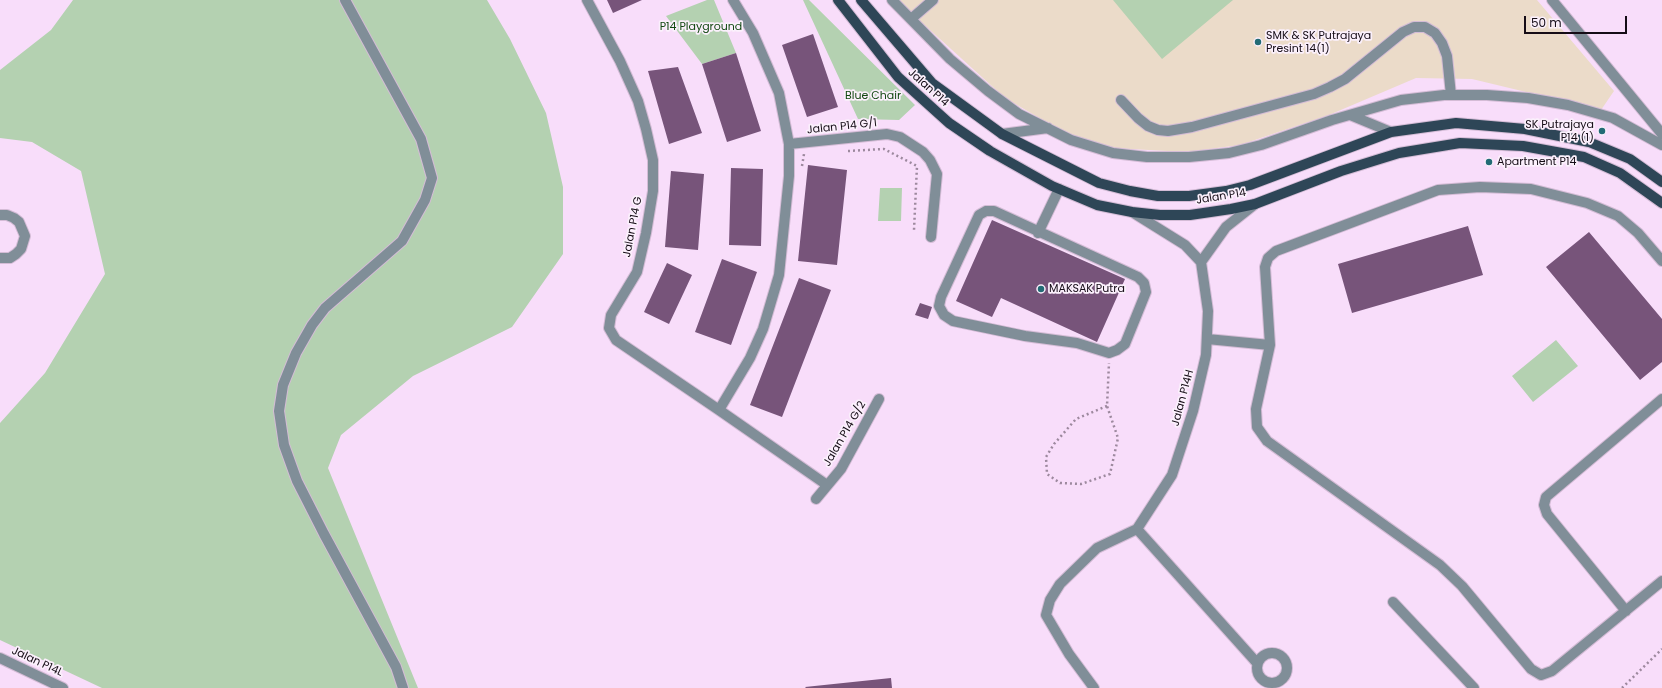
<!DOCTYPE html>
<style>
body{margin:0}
#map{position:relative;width:1662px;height:688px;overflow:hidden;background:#f8ddfa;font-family:Poppins,sans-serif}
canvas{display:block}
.scale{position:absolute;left:1524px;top:16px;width:103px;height:18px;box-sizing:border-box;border:2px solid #150c16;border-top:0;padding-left:5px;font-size:12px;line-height:14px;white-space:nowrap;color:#150c16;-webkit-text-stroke:3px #fbf0fc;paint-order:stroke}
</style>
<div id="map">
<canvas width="1662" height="688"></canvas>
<div class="scale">50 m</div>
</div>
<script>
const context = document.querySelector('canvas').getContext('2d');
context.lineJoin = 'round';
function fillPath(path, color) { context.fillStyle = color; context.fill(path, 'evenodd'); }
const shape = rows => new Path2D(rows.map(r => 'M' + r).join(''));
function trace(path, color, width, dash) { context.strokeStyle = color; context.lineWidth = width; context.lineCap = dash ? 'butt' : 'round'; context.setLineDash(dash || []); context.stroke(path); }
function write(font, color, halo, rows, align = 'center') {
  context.font = font + ' Poppins,sans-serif'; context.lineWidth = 3.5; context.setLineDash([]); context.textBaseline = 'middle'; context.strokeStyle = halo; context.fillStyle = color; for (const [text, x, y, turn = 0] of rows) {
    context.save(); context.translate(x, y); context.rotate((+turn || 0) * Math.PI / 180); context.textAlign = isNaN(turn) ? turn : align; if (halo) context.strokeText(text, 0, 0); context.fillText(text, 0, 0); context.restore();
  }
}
fillPath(shape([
 [897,0,1537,0,1614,91,1601,110,1472,79,1416,78,1329,115,1240,145,1186,152,1112,148,1067,134,1005,98]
]), '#ebdbc9');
fillPath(shape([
 [73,0,487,0,510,39,546,113,563,187,563,254,512,327,413,376,341,435,328,468,418,688,102,688,0,640,0,423,45,373,105,274,81,171,32,142,0,138,0,70,51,30],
 [707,0,714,0,736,53,702,64,666,16],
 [803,0,809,0,915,105,899,120,858,119],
 [1113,0,1233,0,1162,59],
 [880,188,902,188,901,221,878,221],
 [1556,340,1578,366,1533,402,1512,376]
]), '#b4d1b1');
fillPath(shape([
 [607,0,642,0,613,13],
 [813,34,838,107,807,117,782,45],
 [736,53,761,131,727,142,702,64],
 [678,67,702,133,669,144,648,71],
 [808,165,847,170,837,265,798,261],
 [731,168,763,169,761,246,729,245],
 [671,171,704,174,698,250,665,247],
 [992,220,1125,279,1097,342,1001,298,992,317,956,301],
 [1468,226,1483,275,1352,313,1338,264],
 [1589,232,1662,319,1662,362,1640,380,1546,267],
 [722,259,757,272,731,345,695,332],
 [667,263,692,275,669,324,644,312],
 [799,278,831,290,782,417,750,405],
 [920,303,932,307,928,319,915,315],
 [891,678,892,688,806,688,805,687]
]), '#77547a');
const minor = shape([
 [345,0,421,139,432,178,425,200,402,241,325,308,312,325,296,353,283,385,279,411,284,445,297,481,324,534,396,667,403,688],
 [587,0,620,61,638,101,646,129,653,160,653,191,646,233,637,272,611,315,609,328,616,340,719,410,827,485],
 [892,0,950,59,988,91,1019,114,1071,140,1113,153,1147,157,1189,157,1229,153,1261,145,1332,120,1401,100,1444,95,1487,95,1528,98,1568,105,1613,118,1662,145],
 [1552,0,1662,134],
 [911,19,933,0],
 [1121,100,1138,118,1148,126,1158,130,1168,131,1192,127,1314,94,1330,87,1345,79,1403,32,1414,27,1425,27,1435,33,1442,43,1447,56,1451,95],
 [1350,115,1391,132],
 [1002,134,1048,128],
 [789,144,887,134,900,137,923,152,930,160,937,174,931,237],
 [986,211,994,211,1138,277,1144,283,1146,292,1125,344,1117,350,1109,353,1077,343,1025,336,953,321,944,315,939,306,941,297,979,215,986,211],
 [1132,212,1185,245,1201,262,1208,311,1206,355,1193,411,1172,475,1137,529],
 [0,215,7,215,14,218,19,222,25,236,21,249,16,254,10,258,0,258],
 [1038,233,1059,189],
 [1662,261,1638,233,1618,216,1587,203,1531,189,1480,187,1438,190,1276,251,1268,258,1265,267,1270,345,1256,409,1257,427,1267,441,1440,565,1462,586,1531,669,1541,675,1552,671,1662,581],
 [1201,262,1226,227,1255,204],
 [1207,339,1270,345],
 [719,410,750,358,763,329,779,275,789,176,789,144,779,93,753,33,733,0],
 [816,499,841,469,879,399],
 [1137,529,1257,663],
 [1393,602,1474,688],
 [1626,611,1547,514,1544,505,1546,497,1662,399],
 '1257 668a15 15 0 1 1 30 0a15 15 0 1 1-30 0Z',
 [0,658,63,688],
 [1094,688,1069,654,1046,615,1050,600,1060,584,1097,548,1137,529]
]);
const major = shape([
 [838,0,898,77,949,123,990,151,1052,186,1097,205,1132,212,1160,215,1190,215,1231,209,1255,204,1341,171,1399,153,1460,143,1523,146,1584,157,1620,173,1662,203],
 [861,0,932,83,1002,134,1099,183,1130,191,1158,196,1189,196,1226,191,1250,185,1391,132,1456,123,1525,129,1589,142,1630,159,1662,182]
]);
trace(minor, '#d4bcd6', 12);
trace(major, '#d4bcd6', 12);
trace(shape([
 [848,151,884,149,917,166,914,230],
 [802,166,804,154,805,154],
 [1107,406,1076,419,1054,444,1046,457,1047,474,1060,483,1081,484,1110,474,1118,438,1107,406,1109,363],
 [1622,688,1662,649]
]), '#9d899e', 2.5, [2, 3]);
trace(minor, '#808e98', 10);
trace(major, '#2e4657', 10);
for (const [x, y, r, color] of [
 [1258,42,4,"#226b75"],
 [1602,131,4,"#226b75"],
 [1489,162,4,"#226b75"],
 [1041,289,4,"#226b75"]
]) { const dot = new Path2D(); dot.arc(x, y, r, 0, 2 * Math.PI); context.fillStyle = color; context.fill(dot); trace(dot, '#fbf0fc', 1.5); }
write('11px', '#124811', '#fbf0fc', [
 ["P14 Playground",701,27],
 ["Blue Chair",873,96]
]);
write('11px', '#150c16', '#fbf0fc', [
 ["SMK & SK Putrajaya",1266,36],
 ["Presint 14(1)",1266,49],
 ["SK Putrajaya",1594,125,"right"],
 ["P14 (1)",1594,138,"right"],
 ["Apartment P14",1497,162],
 ["MAKSAK Putra",1049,289]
], 'left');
write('11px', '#150c16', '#fbf0fc', [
 ["Jalan P14",928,88,42],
 ["Jalan P14 G/1",842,127,-6],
 ["Jalan P14",1221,197,-9],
 ["Jalan P14 G",633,227,-79],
 ["Jalan P14H",1183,398,-75],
 ["Jalan P14 G/2",845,434,-60],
 ["Jalan P14L",37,662,25]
]);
</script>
